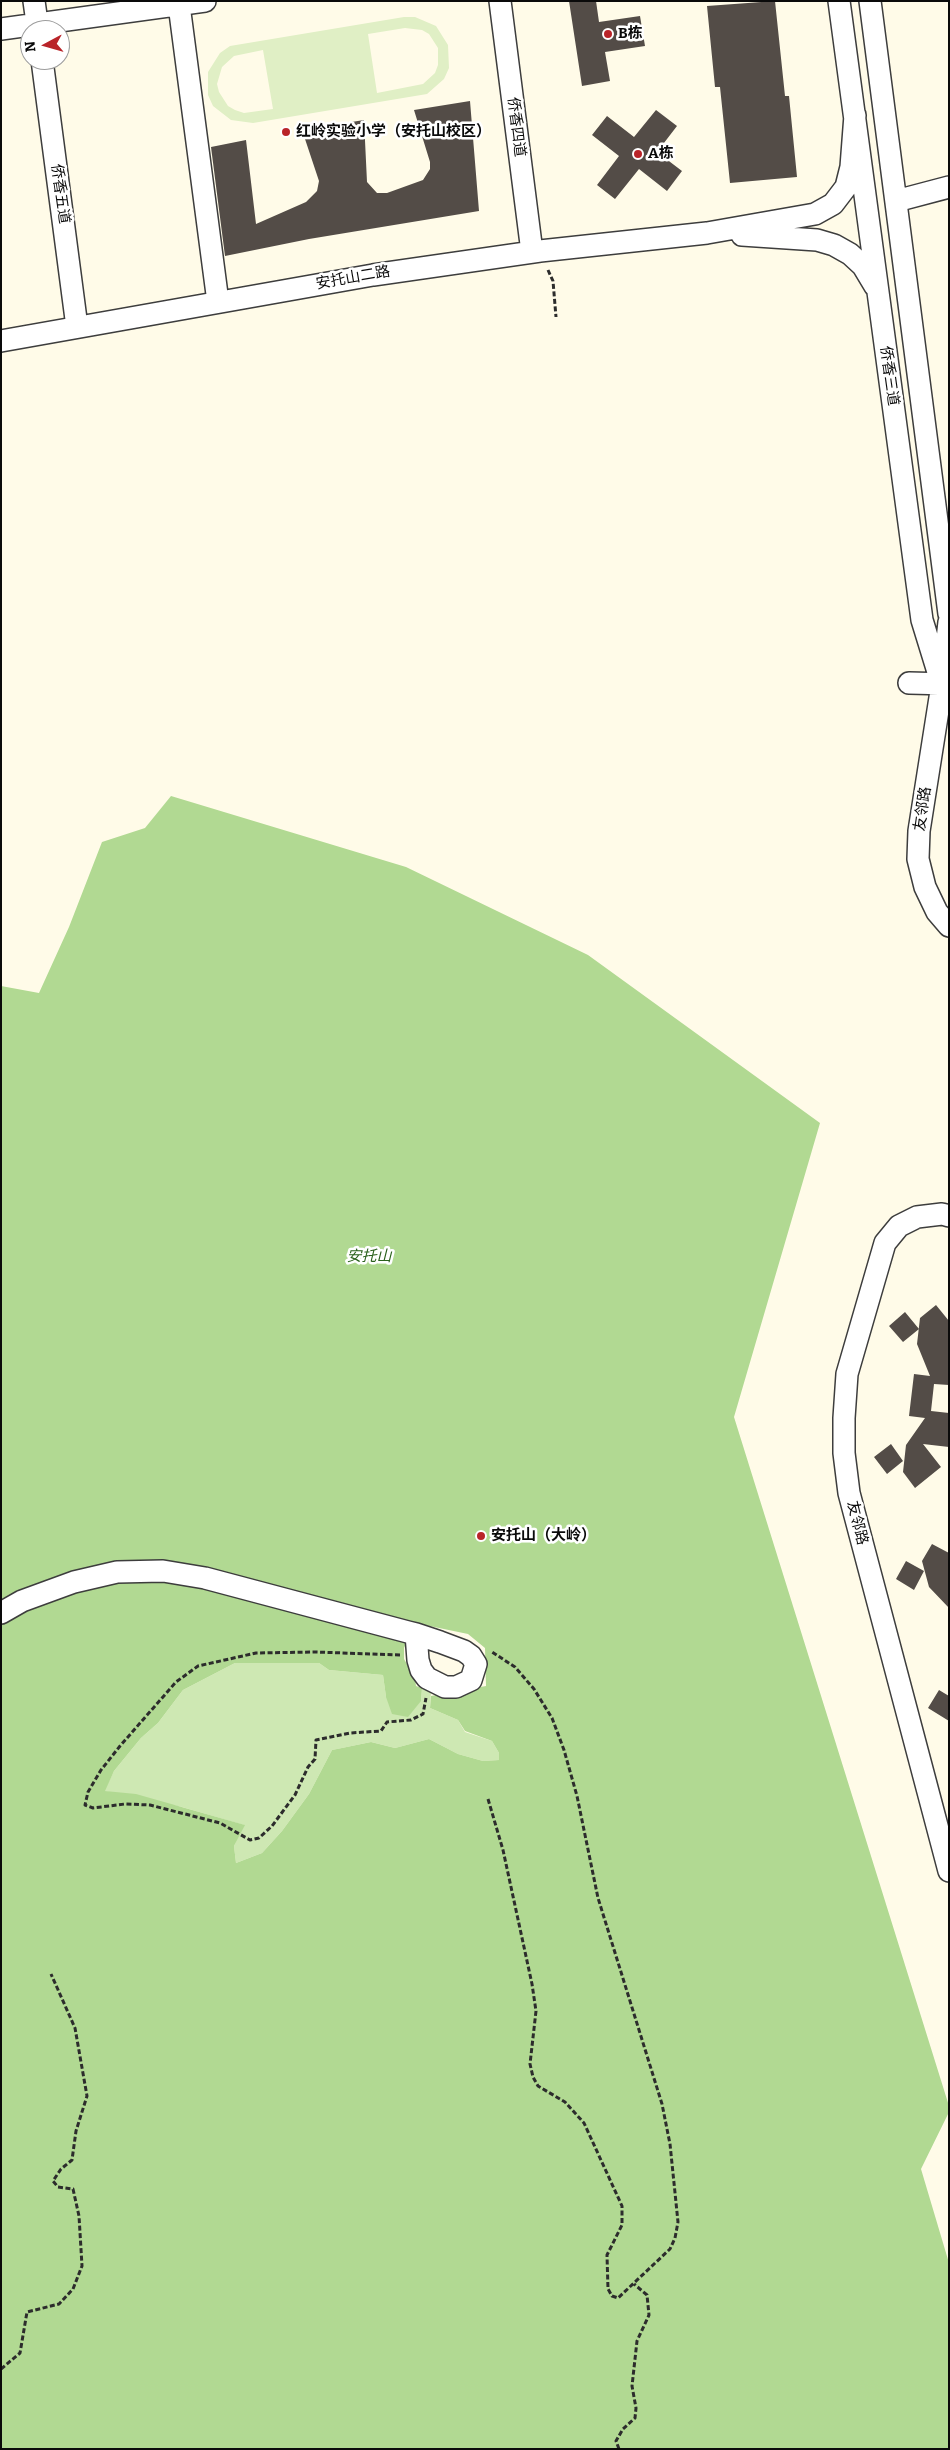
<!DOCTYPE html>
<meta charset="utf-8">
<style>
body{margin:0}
#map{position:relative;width:950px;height:2450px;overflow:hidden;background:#fffbe8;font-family:Bitter,serif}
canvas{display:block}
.frame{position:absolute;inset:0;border:2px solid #0a0a0a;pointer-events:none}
.north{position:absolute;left:20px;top:20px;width:50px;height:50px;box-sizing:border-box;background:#fff;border:1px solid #9d9d9d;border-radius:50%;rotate:264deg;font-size:14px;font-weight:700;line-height:20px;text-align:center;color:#0a0a0a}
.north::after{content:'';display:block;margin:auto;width:18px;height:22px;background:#b92429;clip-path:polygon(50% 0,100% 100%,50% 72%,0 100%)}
</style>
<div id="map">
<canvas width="950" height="2450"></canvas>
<div class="frame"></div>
<div class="north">N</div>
</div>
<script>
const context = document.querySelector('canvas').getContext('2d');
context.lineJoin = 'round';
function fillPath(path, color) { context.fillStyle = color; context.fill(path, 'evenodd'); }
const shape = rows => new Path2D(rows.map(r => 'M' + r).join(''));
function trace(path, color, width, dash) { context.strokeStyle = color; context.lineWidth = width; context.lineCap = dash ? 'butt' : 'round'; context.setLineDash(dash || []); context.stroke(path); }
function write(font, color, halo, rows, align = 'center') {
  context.font = font + ' Bitter,"Noto Sans SC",serif'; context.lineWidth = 5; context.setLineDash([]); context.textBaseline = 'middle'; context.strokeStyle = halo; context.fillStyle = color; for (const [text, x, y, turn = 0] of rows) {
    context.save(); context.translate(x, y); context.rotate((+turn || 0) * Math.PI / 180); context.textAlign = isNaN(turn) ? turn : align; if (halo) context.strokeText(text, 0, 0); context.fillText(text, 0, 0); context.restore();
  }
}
fillPath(shape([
 [235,1663,319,1663,329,1670,383,1675,386,1697,421,1701,422,1688,431,1692,430,1708,458,1720,465,1732,492,1741,499,1753,499,1760,483,1761,458,1754,429,1739,395,1748,371,1742,332,1750,309,1794,282,1831,262,1853,236,1863,234,1846,244,1825,182,1807,104,1791,114,1771,141,1738,158,1723,183,1690]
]), '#cee8b3');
fillPath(shape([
 [171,796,406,867,588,955,820,1123,734,1417,949,2106,949,2112,921,2169,949,2263,949,2449,1,2449,1,986,39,993,69,927,102,842,145,828],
 [415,1623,468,1634,485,1648,486,1686,431,1696,430,1708,458,1720,465,1731,492,1741,499,1753,499,1760,483,1761,458,1754,429,1739,395,1748,371,1742,332,1750,309,1794,282,1831,262,1853,236,1863,234,1846,245,1825,136,1794,105,1791,114,1771,141,1738,158,1723,183,1690,235,1663,319,1663,329,1670,383,1675,386,1697,392,1714,408,1717,421,1701,422,1688,416,1686,415,1678,404,1659,404,1648]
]), '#b1d992');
fillPath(shape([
 [404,17,415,17,436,26,448,45,449,68,444,79,427,94,253,123,231,120,213,106,208,95,208,72,220,53,230,46],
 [405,28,422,30,429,34,438,48,438,65,435,73,423,84,377,93,368,34],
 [263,50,273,109,244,113,235,110,228,106,219,92,217,84,222,67,234,56]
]), '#e0efc5');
fillPath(shape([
 [569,1,596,1,599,22,640,16,645,46,605,52,610,81,582,86],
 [775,1,785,96,789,96,797,177,730,183,720,87,715,87,707,6],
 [470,101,479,211,309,239,225,256,211,147,246,140,256,224,306,202,317,191,319,181,302,130,364,120,367,182,377,193,387,193,423,180,430,169,430,162,414,110],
 [656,110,677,126,657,152,682,171,667,191,639,169,615,199,597,185,619,156,592,135,607,116,634,137],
 [936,1305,949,1321,949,1385,934,1384,931,1411,949,1413,949,1447,923,1444,941,1467,915,1488,903,1472,906,1445,925,1418,909,1416,914,1374,930,1376,917,1344,920,1318],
 [905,1312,919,1329,903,1342,889,1326],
 [891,1444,903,1461,887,1474,874,1457],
 [932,1544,949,1553,949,1608,929,1587,922,1561],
 [906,1561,924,1571,914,1590,896,1579],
 [939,1690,949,1696,949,1721,928,1708]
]), '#534c47');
const minor = shape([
 [34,1,38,30],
 [500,1,532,252],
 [839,1,922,620,942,685],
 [870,1,949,614],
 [179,5,218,302],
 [1,29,205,1],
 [42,60,77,327],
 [896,201,949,187],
 [742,235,817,240,834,245,850,254,863,266,875,286],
 [1,341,373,275,540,251,707,233,815,214,833,204,846,187,851,167,855,115],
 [949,622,942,685,919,831,918,859,925,887,937,912,949,926],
 [909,683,949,684],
 [949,1216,942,1214,917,1217,899,1226,885,1243,847,1374,844,1418,844,1453,849,1493,949,1871],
 [1,1613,22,1601,74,1582,117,1572,163,1571,205,1578,408,1632,416,1634,440,1642,464,1651,471,1656,476,1664,471,1680,456,1687,445,1687,427,1678,421,1670,418,1660,416,1634]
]);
trace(minor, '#3d3d3d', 24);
trace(shape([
 [548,270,553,281,556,317],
 [400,1655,316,1652,256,1653,198,1666,176,1682,120,1746,101,1770,88,1792,85,1805,93,1808,125,1804,150,1805,220,1823,250,1840,259,1838,272,1826,295,1795,308,1767,315,1759,316,1740,350,1733,381,1731,387,1722,411,1720,423,1714,426,1698],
 [488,1799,503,1850,532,1984,536,2011,530,2064,533,2077,538,2086,565,2102,584,2123,622,2206,622,2225,607,2255,608,2289,612,2296,618,2298,670,2249,675,2238,678,2222,670,2144,662,2104,598,1898,577,1796,564,1750,552,1718,534,1689,515,1667,492,1652],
 [1,2369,20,2353,27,2312,59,2304,73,2289,82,2266,79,2216,73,2189,58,2187,53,2181,61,2169,72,2160,76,2131,87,2096,75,2028,51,1974],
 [619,2449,616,2441,623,2429,635,2418,636,2408,632,2386,637,2341,649,2315,647,2295,634,2284]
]), '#2c2c2c', 3, [5, 2.5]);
trace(minor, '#fff', 21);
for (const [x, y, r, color] of [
 [608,34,5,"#b92429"],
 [286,132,5,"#b92429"],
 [638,154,5,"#b92429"],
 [481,1536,5,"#b92429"]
]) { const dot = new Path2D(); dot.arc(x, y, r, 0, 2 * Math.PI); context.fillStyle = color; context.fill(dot); trace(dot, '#fff', 2); }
write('bold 15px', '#0a0a0a', '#fff', [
 ["B栋",618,34],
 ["红岭实验小学（安托山校区）",296,132],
 ["A栋",648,154],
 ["安托山（大岭）",491,1536]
], 'left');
write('15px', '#0a0a0a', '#fff', [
 ["侨香四道",516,127,83],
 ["侨香五道",60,194,82],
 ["安托山二路",353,278,-10],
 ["侨香三道",889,376,82],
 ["友邻路",923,809,-82],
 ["友邻路",857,1523,76]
]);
write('italic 15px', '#2a611c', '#fff', [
 ["安托山",369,1257]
]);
</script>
